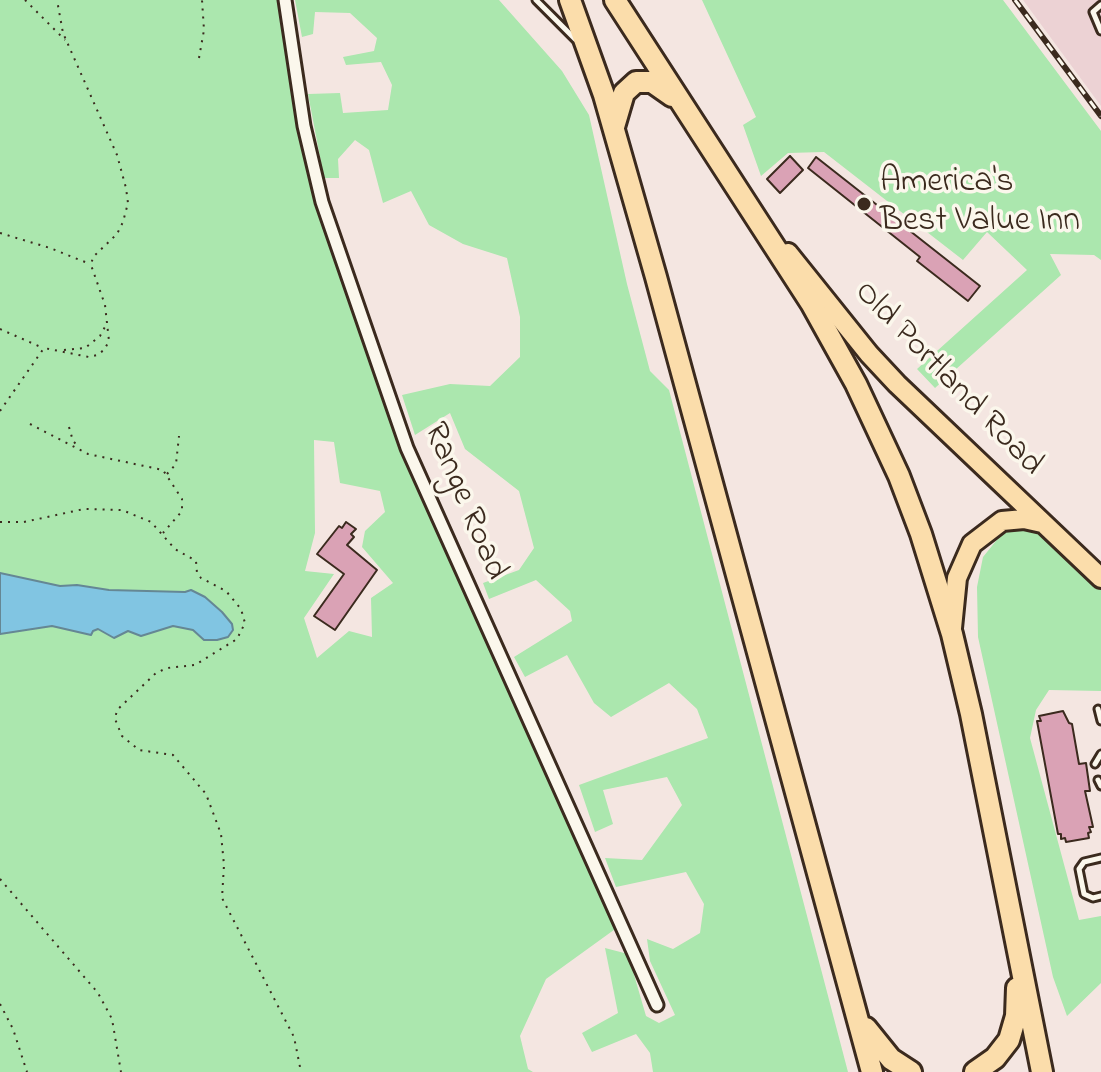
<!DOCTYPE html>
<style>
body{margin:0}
canvas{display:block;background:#f4e6e1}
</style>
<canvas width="1101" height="1072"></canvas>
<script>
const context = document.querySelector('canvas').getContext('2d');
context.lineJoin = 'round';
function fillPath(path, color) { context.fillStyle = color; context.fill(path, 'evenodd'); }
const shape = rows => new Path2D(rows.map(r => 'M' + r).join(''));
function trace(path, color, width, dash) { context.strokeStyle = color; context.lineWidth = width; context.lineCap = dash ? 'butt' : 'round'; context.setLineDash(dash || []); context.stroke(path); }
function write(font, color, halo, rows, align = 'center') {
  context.font = font + ' "Indie Flower",sans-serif'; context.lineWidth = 7; context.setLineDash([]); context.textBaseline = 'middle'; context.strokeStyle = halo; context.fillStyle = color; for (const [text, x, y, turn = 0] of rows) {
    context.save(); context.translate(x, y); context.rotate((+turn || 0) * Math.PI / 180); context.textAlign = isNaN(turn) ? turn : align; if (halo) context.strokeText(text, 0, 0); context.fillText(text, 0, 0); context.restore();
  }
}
fillPath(shape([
 [1023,0,1101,0,1101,106]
]), '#ecd2d4');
fillPath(shape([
 [0,0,278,0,305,160,405,463,461,579,618,927,546,979,520,1036,528,1069,533,1072,0,1072],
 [314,440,334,442,340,483,380,491,385,512,365,531,362,547,393,583,371,598,372,637,349,631,317,658,304,618,334,574,305,571,315,533],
 [295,0,499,0,562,71,589,115,627,284,650,371,669,390,848,1072,653,1072,650,1053,636,1034,592,1052,582,1033,618,1013,605,948,628,954,646,1016,659,1023,675,1015,650,961,647,939,673,949,700,933,704,904,686,872,616,887,605,858,642,860,682,805,667,777,603,790,613,824,595,832,579,785,708,738,697,709,669,683,611,717,594,703,567,655,525,677,514,657,572,621,570,611,536,580,489,599,483,583,519,570,534,548,519,491,465,449,450,413,415,435,402,395,450,384,490,386,520,357,520,317,507,258,463,244,429,225,411,191,383,203,369,150,355,140,338,159,339,178,324,178,308,94,340,93,343,113,388,110,392,85,381,62,346,65,343,57,374,51,377,38,350,13,315,12,313,34,302,37],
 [702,0,1003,0,1101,131,1101,260,1094,255,1050,254,1061,275,935,388,917,369,1027,270,987,232,963,260,824,152,788,153,761,176,743,125,756,117],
 [1018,525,1039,534,1101,587,1101,691,1049,690,1036,710,1030,738,1079,920,1101,916,1101,983,1067,1016,1053,977,978,637,977,587,983,557,1000,536]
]), '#abe7ae');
const water = shape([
 [0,573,60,586,77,585,109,590,185,592,191,590,205,597,222,612,232,624,233,630,228,637,217,640,204,640,193,630,173,626,141,636,128,631,114,638,98,629,93,631,91,635,52,626,0,634,0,573]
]);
fillPath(water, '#81c5e2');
trace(water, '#658794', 2);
const building = shape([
 [790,156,803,170,780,193,767,179,790,156],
 [816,157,980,286,968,301,917,261,920,257,808,168,816,157],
 [346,522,356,529,351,534,354,537,347,545,377,570,335,630,314,616,344,574,317,554,339,526,342,528,346,522],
 [1063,711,1069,723,1072,724,1079,764,1086,763,1090,791,1085,791,1093,827,1089,827,1091,832,1088,833,1089,838,1066,842,1065,838,1061,839,1061,834,1058,834,1037,721,1041,721,1039,716,1063,711]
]);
fillPath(building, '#daa2b5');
trace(building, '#3b2a1e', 2);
const lane = shape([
 [536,0,575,39],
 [1101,5,1093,12,1101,31],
 [1098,709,1101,721],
 [1095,764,1101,754],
 [1098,780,1101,786],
 [1101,858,1084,862,1079,869,1084,894,1093,898,1101,896]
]);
const street = shape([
 [285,0,304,126,322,202,407,448,657,1005]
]);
const primary = shape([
 [788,253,869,354,897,384,1101,578],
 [952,628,957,578,972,544,1002,521,1024,519,1042,523]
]);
const highway = shape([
 [570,0,604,95,656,277,872,1072],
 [615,0,811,303,856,384,899,476,921,534,952,634,971,714,1042,1072],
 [614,127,624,93,636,82,652,82,672,96],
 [866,1028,891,1059,911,1072],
 [975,1072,995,1058,1009,1040,1016,1016,1017,988]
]);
trace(lane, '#3b2a1e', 11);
trace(street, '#3b2a1e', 17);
trace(primary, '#3b2a1e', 24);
trace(highway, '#3b2a1e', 26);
trace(shape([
 [25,0,65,40],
 [199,58,204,30,202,0],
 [0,233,50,248,90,264],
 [0,329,43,348],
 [64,350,85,348,100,336,106,325],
 [0,411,44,348,89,357,97,355,104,350,109,341,105,305,91,265,93,257,117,234,123,222,128,203,126,188,117,155,63,33,57,0],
 [30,424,88,454,163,470,182,499,182,511,163,533],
 [69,427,73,441,79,447],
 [167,474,176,464,179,436],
 [0,522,24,522,84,509,122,510,151,522,175,549,196,561,197,573,201,578,226,591,241,609,245,623,237,639,195,665,167,668,156,673,117,710,115,719,122,736,139,750,173,755,206,794,221,834,224,865,222,898,294,1037,301,1072],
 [0,879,98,993,112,1019,121,1072],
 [0,1004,13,1029,27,1072]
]), '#3b2a1e', 2, [2, 6]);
trace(lane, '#fbf7ec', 5);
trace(street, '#fbf7ec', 11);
trace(primary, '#fbddab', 18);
trace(highway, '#fbddab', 20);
const rail = shape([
 [1015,0,1101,116]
]);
trace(rail, '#3b2a1e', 6);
trace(rail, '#fbf7ec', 3, [9]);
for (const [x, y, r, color] of [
 [864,204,8,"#3b2a1e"]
]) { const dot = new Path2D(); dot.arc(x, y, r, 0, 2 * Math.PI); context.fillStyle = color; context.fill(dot); trace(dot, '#fbf7ec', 3); }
write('34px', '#3b2a1e', '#fbf7ec', [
 ["America's",880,184],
 ["Best Value Inn",880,223]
], 'left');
write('34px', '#3b2a1e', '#fbf7ec', [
 ["Old Portland Road",947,380,46],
 ["Range Road",463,502,67]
]);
</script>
